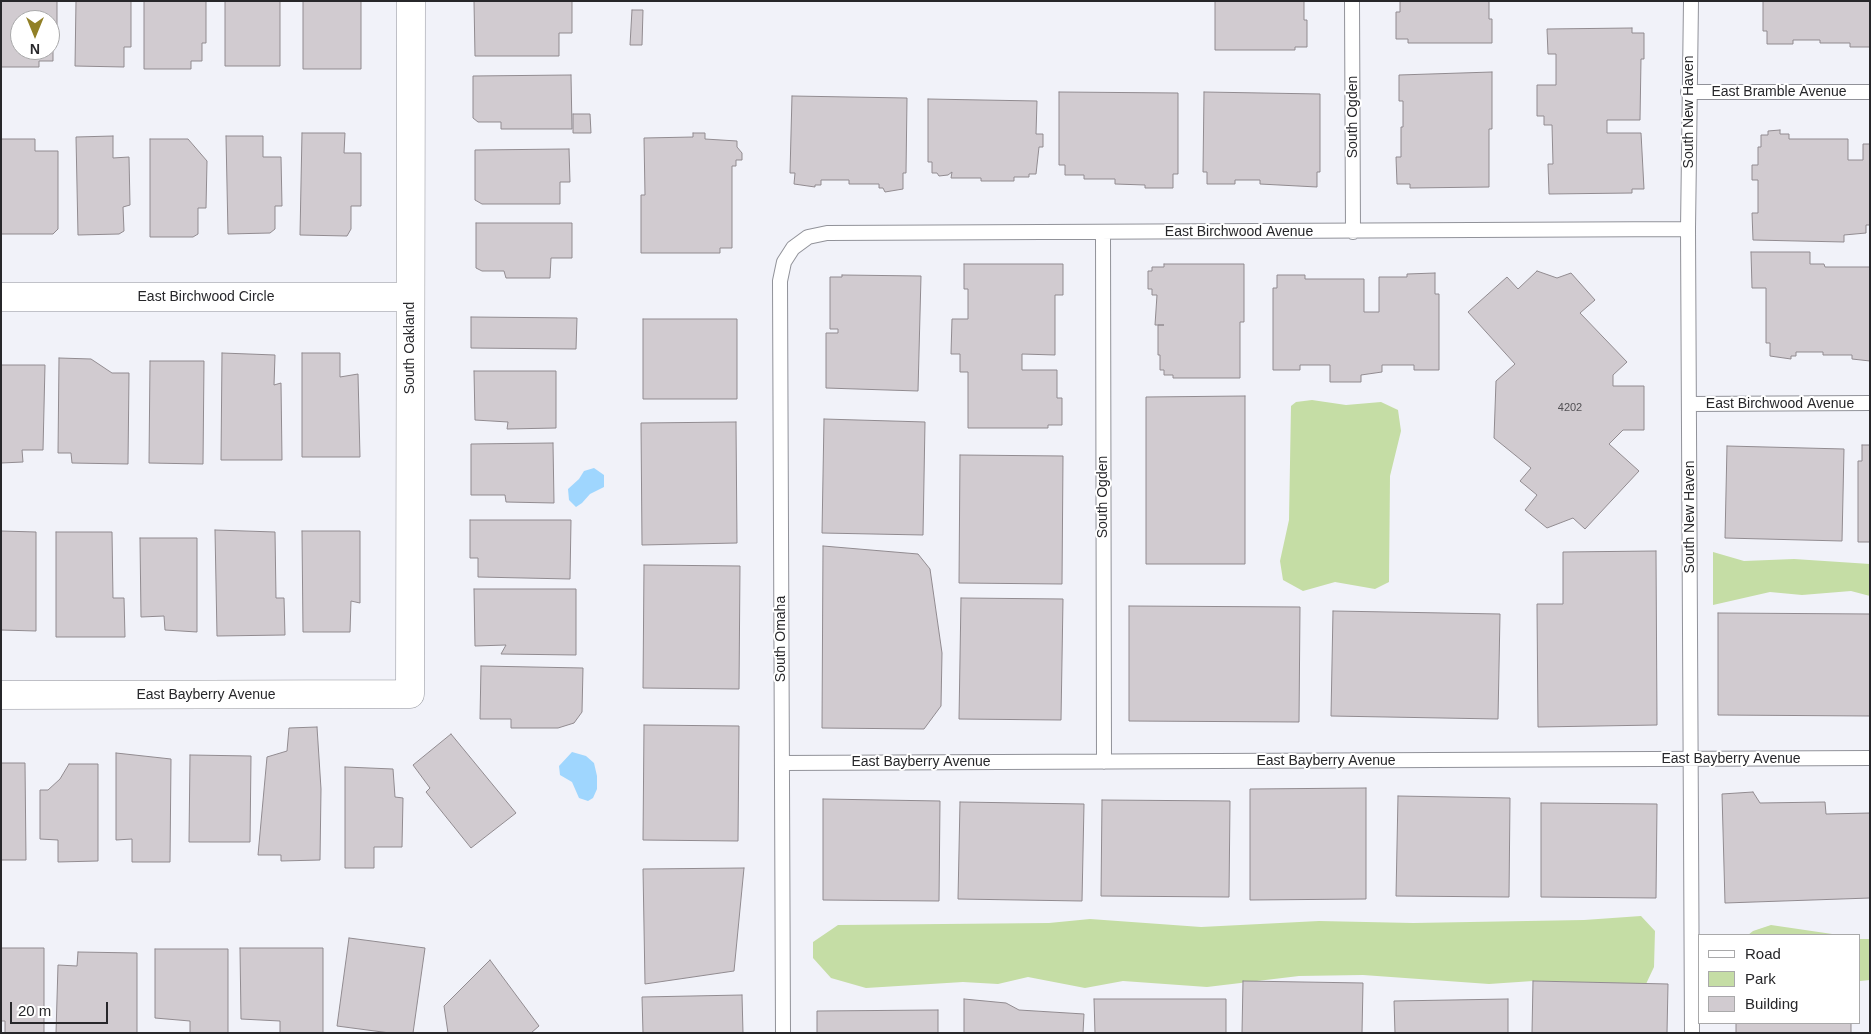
<!DOCTYPE html>
<style>
body{margin:0}
#map{position:relative;width:1871px;height:1034px;overflow:hidden;background:#f1f2f9;font-family:Arial,sans-serif}
canvas{display:block}
.frame{position:absolute;inset:0;border:2px solid #27272a;pointer-events:none}
.legend{position:absolute;left:1698px;top:934px;width:162px;height:90px;box-sizing:border-box;background:#fff;border:1px solid #a9a9aa;margin:0;padding:6px 9px;list-style:none;font-size:15px;color:#27272a}
.legend li{display:flex;align-items:center;gap:10px;height:25px}
.legend b{width:25px;border:1px solid #a9a9aa}
.north{position:absolute;left:10px;top:10px;width:50px;height:50px;box-sizing:border-box;background:#fff;border:1px solid #a9a9aa;border-radius:50%;rotate:180deg;font-size:14px;font-weight:700;line-height:20px;text-align:center;color:#27272a}
.north::after{content:'';display:block;margin:auto;width:18px;height:22px;background:#918027;clip-path:polygon(50% 0,100% 100%,50% 72%,0 100%)}
.scale{position:absolute;left:10px;top:1002px;width:98px;height:22px;box-sizing:border-box;border:2px solid #27272a;border-top:0;padding-left:6px;font-size:15px;line-height:18px;white-space:nowrap;color:#27272a;-webkit-text-stroke:4px #fff;paint-order:stroke}
</style>
<div id="map">
<canvas width="1871" height="1034"></canvas>
<div class="frame"></div>
<ul class="legend">
<li><b style="height:6px;background:#fff"></b>Road</li>
<li><b style="height:14px;background:#c5dda5"></b>Park</li>
<li><b style="height:14px;background:#d1cbd0"></b>Building</li>
</ul>
<div class="north">N</div>
<div class="scale">20 m</div>
</div>
<script>
const context = document.querySelector('canvas').getContext('2d');
context.lineJoin = 'round';
function fillPath(path, color) { context.fillStyle = color; context.fill(path, 'evenodd'); }
const shape = rows => new Path2D(rows.map(r => 'M' + r).join(''));
function trace(path, color, width, dash) { context.strokeStyle = color; context.lineWidth = width; context.lineCap = dash ? 'butt' : 'round'; context.setLineDash(dash || []); context.stroke(path); }
function write(font, color, halo, rows, align = 'center') {
  context.font = font + ' Arial,sans-serif'; context.lineWidth = 4; context.setLineDash([]); context.textBaseline = 'middle'; context.strokeStyle = halo; context.fillStyle = color; for (const [text, x, y, turn = 0] of rows) {
    context.save(); context.translate(x, y); context.rotate((+turn || 0) * Math.PI / 180); context.textAlign = isNaN(turn) ? turn : align; if (halo) context.strokeText(text, 0, 0); context.fillText(text, 0, 0); context.restore();
  }
}
fillPath(shape([
 [1312,400,1346,405,1381,402,1398,410,1401,431,1390,476,1389,582,1375,589,1335,582,1303,591,1283,580,1280,561,1289,520,1291,406,1296,402],
 [1713,552,1744,561,1794,559,1870,564,1870,596,1851,591,1802,595,1770,592,1713,605],
 [1641,916,1655,931,1654,967,1646,984,1533,981,1489,984,1363,975,1299,976,1207,987,1123,981,1085,988,1028,977,998,984,963,982,866,988,831,978,813,958,813,942,838,925,1049,923,1090,919,1201,927,1319,921,1413,923,1584,920],
 [1771,925,1839,935,1748,935,1753,931],
 [1860,939,1870,939,1870,980,1860,981]
]), '#c5dda5');
fillPath(shape([
 [594,468,604,475,604,487,590,494,582,503,576,507,569,500,568,489,579,479,584,471],
 [572,752,586,756,594,763,597,776,597,789,593,798,588,801,579,798,572,782,560,775,559,766]
]), '#9fd6fe');
const building = shape([
 [1,1,57,1,57,44,53,45,53,61,39,61,39,67,1,67,1,1],
 [20,20,50,20,50,50,20,50,20,20],
 [76,1,131,1,131,47,124,47,124,67,75,66,76,1],
 [144,1,206,1,206,43,202,43,202,61,191,61,191,69,144,69,144,1],
 [225,1,280,1,280,66,225,66,225,1],
 [303,1,361,1,361,69,303,69,303,1],
 [474,1,572,1,572,33,559,33,559,56,475,56,474,1],
 [1215,1,1304,1,1304,20,1307,20,1307,47,1295,47,1295,50,1215,50,1215,1],
 [1400,1,1489,1,1489,19,1492,19,1492,43,1408,43,1408,39,1396,39,1396,12,1400,12,1400,1],
 [1763,1,1870,1,1870,47,1850,47,1850,43,1820,43,1820,40,1793,40,1793,44,1767,44,1767,31,1763,31,1763,1],
 [632,10,643,10,642,45,630,45,632,10],
 [1632,28,1632,33,1644,33,1644,59,1641,59,1640,120,1607,120,1607,133,1641,133,1644,189,1632,189,1632,193,1549,194,1548,164,1553,164,1552,125,1544,125,1544,116,1537,116,1537,85,1556,85,1556,54,1548,54,1547,29,1632,28],
 [1492,72,1492,129,1489,129,1489,187,1410,188,1410,184,1397,184,1396,157,1401,157,1401,127,1403,127,1403,101,1399,101,1399,75,1492,72],
 [571,75,572,129,501,129,501,122,478,122,473,118,473,76,571,75],
 [1059,92,1178,93,1178,174,1173,174,1173,188,1145,188,1145,185,1115,184,1115,179,1084,179,1084,175,1065,175,1065,165,1059,165,1059,92],
 [1204,92,1320,94,1320,172,1317,172,1317,187,1260,184,1260,180,1235,180,1235,184,1207,184,1207,172,1203,172,1204,92],
 [792,96,907,98,906,173,903,173,903,189,885,192,883,188,879,188,879,184,849,184,849,180,821,180,821,185,815,185,815,187,794,184,795,173,790,173,792,96],
 [928,99,1037,101,1036,134,1043,134,1043,147,1039,147,1036,174,1029,174,1029,177,1014,177,1014,181,981,181,981,178,951,178,952,172,948,175,939,176,937,173,932,173,932,162,928,162,928,99],
 [573,114,590,114,591,133,573,133,573,114],
 [1780,130,1780,134,1789,134,1789,139,1848,139,1848,160,1863,160,1863,144,1870,144,1870,225,1866,225,1866,233,1844,235,1844,242,1753,240,1752,213,1758,213,1758,180,1752,180,1752,165,1758,165,1758,147,1761,147,1761,135,1768,135,1768,131,1780,130],
 [302,133,345,133,344,153,361,153,361,206,351,206,351,229,347,236,300,235,302,133],
 [693,133,705,133,705,139,737,141,737,147,742,153,742,160,736,160,736,166,732,166,732,248,720,248,720,253,641,253,641,195,645,195,644,138,693,137,693,133],
 [113,136,113,158,129,157,130,205,123,207,124,231,119,234,78,235,76,137,113,136],
 [226,136,263,136,263,157,281,157,282,206,275,206,275,229,270,233,228,234,226,136],
 [1,139,35,139,35,151,58,151,58,229,53,234,1,234,1,139],
 [150,139,188,139,207,161,206,208,198,208,198,234,193,237,150,237,150,139],
 [569,149,570,182,560,182,560,204,482,204,475,200,475,150,569,149],
 [476,223,572,223,572,258,551,258,550,278,506,278,504,271,482,271,476,268,476,223],
 [1751,252,1810,252,1810,264,1824,264,1825,267,1870,267,1870,361,1852,359,1852,355,1823,355,1823,352,1796,352,1796,356,1791,356,1791,359,1770,356,1770,343,1766,343,1766,288,1752,288,1751,252],
 [964,264,1063,264,1063,295,1055,295,1055,355,1022,354,1022,370,1057,370,1057,398,1062,398,1062,425,1048,425,1048,428,968,428,968,372,960,372,960,354,951,354,952,319,968,319,968,289,964,289,964,264],
 [1164,264,1244,264,1244,322,1240,322,1240,378,1173,378,1173,375,1164,375,1164,370,1160,370,1160,355,1158,355,1158,325,1164,325,1155,325,1157,295,1152,295,1152,289,1148,289,1148,271,1152,271,1152,267,1164,267,1164,264],
 [1537,271,1557,278,1571,273,1595,300,1580,313,1627,362,1613,375,1613,386,1644,386,1644,430,1623,430,1609,444,1639,471,1585,529,1573,518,1547,528,1525,510,1537,495,1520,481,1531,468,1494,438,1496,381,1515,364,1468,312,1507,277,1518,289,1537,271],
 [1435,273,1435,294,1439,294,1439,370,1414,370,1414,365,1382,365,1382,372,1361,375,1361,382,1330,382,1330,365,1300,365,1300,370,1273,370,1273,288,1277,288,1277,275,1305,275,1305,279,1364,279,1364,312,1379,312,1379,277,1407,277,1407,274,1435,273],
 [842,275,921,276,918,391,826,388,826,333,838,333,838,329,830,329,830,277,842,277,842,275],
 [471,317,577,318,576,349,471,348,471,317],
 [643,319,737,319,737,399,643,399,643,319],
 [222,353,275,355,274,385,281,383,282,460,221,460,222,353],
 [302,353,340,353,340,377,358,374,360,457,302,457,302,353],
 [59,358,91,359,112,373,129,373,128,464,72,463,71,453,58,453,59,358],
 [150,361,204,361,203,464,149,463,150,361],
 [1,365,45,365,43,450,22,450,23,462,1,463,1,365],
 [474,371,556,371,556,428,507,429,508,422,475,420,474,371],
 [1245,396,1245,564,1146,564,1146,397,1245,396],
 [824,419,925,422,923,535,822,533,824,419],
 [736,422,737,543,642,545,641,423,736,422],
 [553,443,554,503,506,502,505,495,471,495,471,444,553,443],
 [1862,445,1870,445,1870,542,1858,542,1858,461,1862,461,1862,445],
 [1727,446,1844,449,1842,541,1725,538,1727,446],
 [960,455,1063,456,1062,584,959,583,960,455],
 [470,520,571,520,570,579,478,577,478,558,470,558,470,520],
 [215,530,275,532,276,598,284,598,285,635,217,636,215,530],
 [1,531,36,532,36,631,1,630,1,531],
 [302,531,360,531,360,603,351,601,350,632,303,632,302,531],
 [56,532,112,532,113,598,124,598,125,637,56,637,56,532],
 [140,538,197,538,197,632,165,630,164,616,141,617,140,538],
 [823,546,918,554,930,569,942,653,941,706,924,729,822,728,823,546],
 [1656,551,1657,725,1538,727,1537,604,1563,604,1563,552,1656,551],
 [644,565,740,566,739,689,643,688,644,565],
 [474,589,576,589,576,655,501,654,506,645,475,646,474,589],
 [961,598,1063,599,1061,720,959,719,961,598],
 [1129,606,1300,607,1299,722,1129,721,1129,606],
 [1333,611,1500,614,1498,719,1331,716,1333,611],
 [1718,613,1870,614,1870,716,1718,715,1718,613],
 [481,666,583,668,582,712,574,723,558,728,511,728,511,719,480,719,481,666],
 [644,725,739,726,738,841,643,840,644,725],
 [317,727,321,789,320,860,281,861,281,855,258,855,267,757,287,751,289,728,317,727],
 [451,734,516,813,471,848,426,792,430,788,413,765,451,734],
 [116,753,171,759,170,862,132,862,132,839,116,840,116,753],
 [190,755,251,756,250,842,189,842,190,755],
 [1,763,25,763,26,860,1,860,1,763],
 [69,764,98,764,98,861,58,862,58,840,40,839,40,790,48,790,60,779,69,764],
 [345,767,393,769,395,797,403,798,402,847,374,847,374,868,345,868,345,767],
 [1366,788,1366,899,1250,900,1250,789,1366,788],
 [1753,792,1760,803,1825,802,1826,814,1870,813,1870,898,1725,903,1722,794,1753,792],
 [1398,796,1510,798,1509,897,1396,896,1398,796],
 [823,799,940,801,939,901,823,900,823,799],
 [1102,800,1230,801,1229,897,1101,896,1102,800],
 [960,802,1084,804,1082,901,958,899,960,802],
 [1541,803,1657,804,1656,898,1541,897,1541,803],
 [744,868,734,971,645,984,643,869,744,868],
 [349,938,425,948,413,1033,390,1033,337,1026,349,938],
 [1,948,44,948,44,1033,5,1033,5,1021,1,1021,1,948],
 [240,948,323,948,323,1033,280,1033,280,1021,241,1019,240,948],
 [155,949,228,949,228,1033,190,1033,190,1021,155,1018,155,949],
 [78,952,137,953,137,1033,56,1033,58,965,77,966,78,952],
 [490,960,539,1026,531,1033,448,1033,444,1006,490,960],
 [1243,981,1363,983,1362,1033,1242,1033,1243,981],
 [1533,981,1668,984,1667,1033,1532,1033,1533,981],
 [742,995,743,1033,643,1033,642,997,742,995],
 [964,999,1006,1003,1019,1010,1084,1014,1083,1033,964,1033,964,999],
 [1094,999,1226,999,1226,1033,1095,1033,1094,999],
 [1508,999,1508,1033,1395,1033,1394,1001,1508,999],
 [938,1010,938,1033,817,1033,817,1011,938,1010],
 [1736,1023,1851,1023,1851,1033,1736,1033,1736,1023]
]);
fillPath(building, '#d1cbd0');
trace(building, '#918b90', 1);
const service = shape([
 [1352,1,1353,232],
 [1691,1,1688,229,1692,1033],
 [1688,92,1870,92],
 [1103,232,1104,762],
 [1689,404,1870,403],
 [782,763,1870,758],
 [783,1033,780,281,784,262,793,248,808,237,827,233,1688,229]
]);
const minor = shape([
 [1,297,410,297],
 [1,695,410,694,411,1]
]);
trace(service, '#919299', 16);
trace(minor, '#919299', 29);
trace(service, '#fff', 14);
trace(minor, '#fff', 28);
write('11px', '#525054', null, [
 ["4202",1570,408]
]);
write('14px', '#27272a', '#fff', [
 ["East Bramble Avenue",1779,92],
 ["South New Haven",1689,112,-90],
 ["South Ogden",1353,117,-90],
 ["East Birchwood Avenue",1239,232],
 ["East Birchwood Circle",206,297],
 ["South Oakland",410,348,-90],
 ["East Birchwood Avenue",1780,404],
 ["South Ogden",1103,497,-90],
 ["South New Haven",1690,517,-90],
 ["South Omaha",781,639,-90],
 ["East Bayberry Avenue",206,695],
 ["East Bayberry Avenue",1731,759],
 ["East Bayberry Avenue",1326,761],
 ["East Bayberry Avenue",921,762]
]);
</script>
